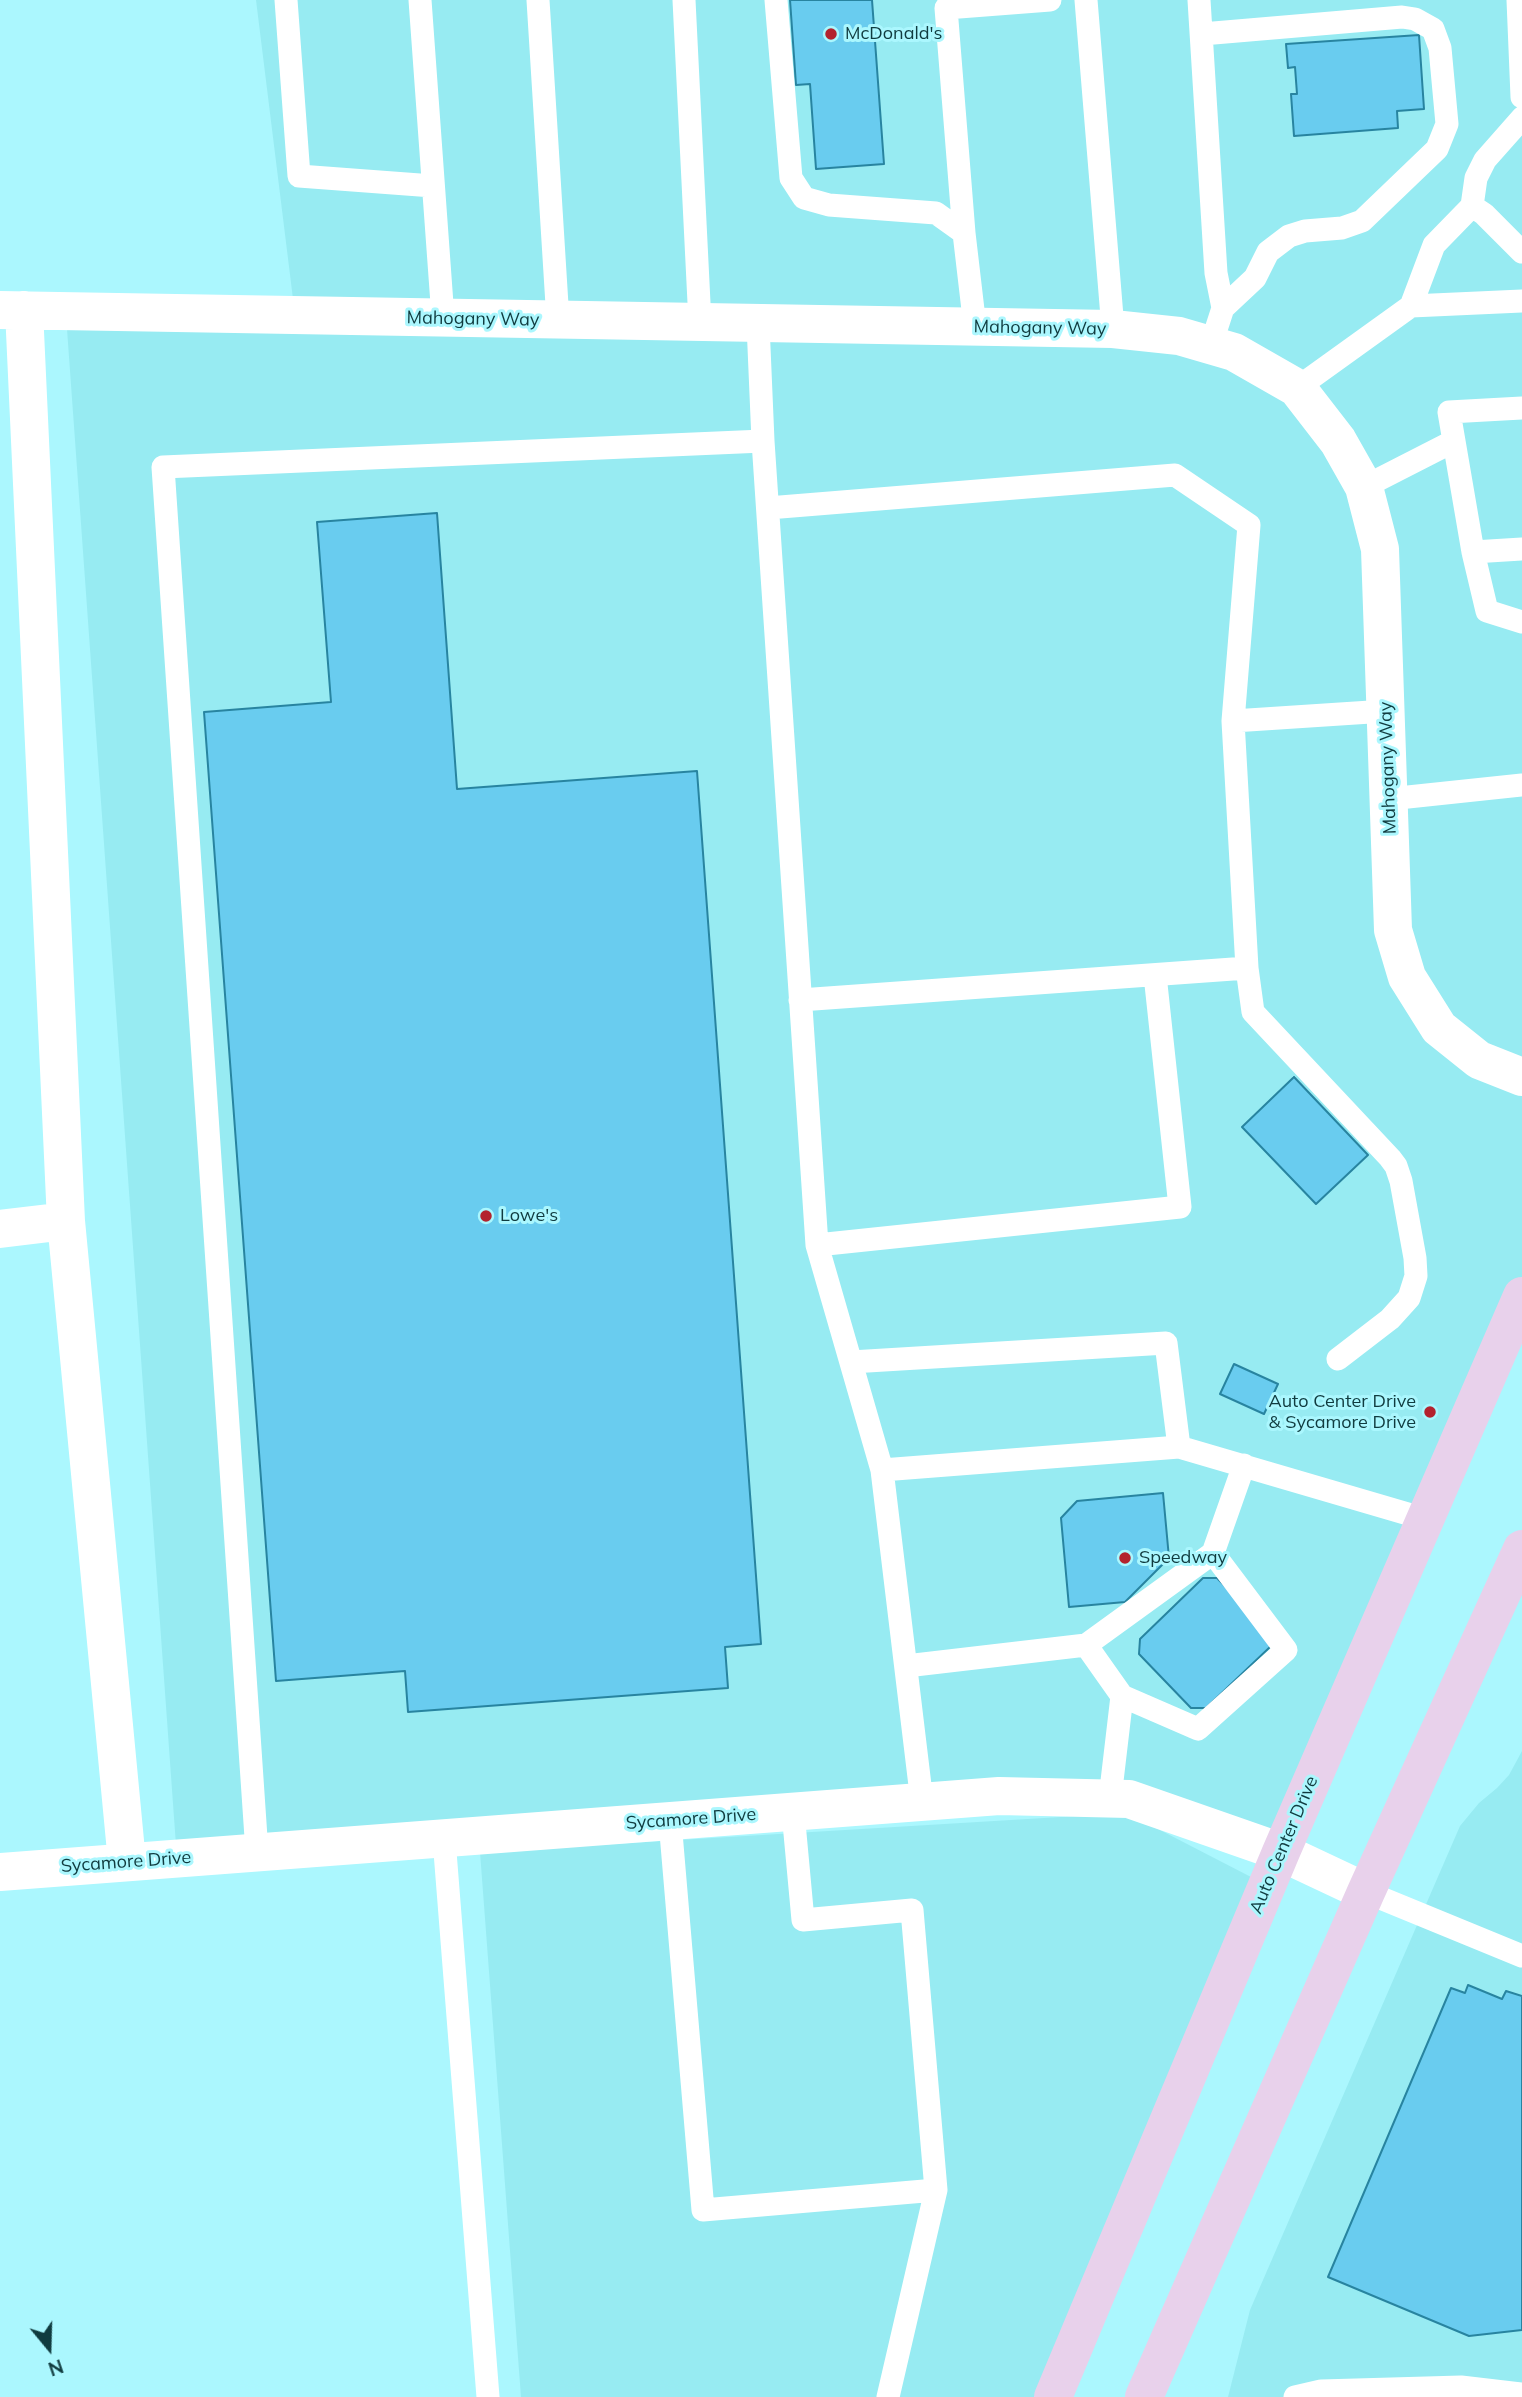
<!DOCTYPE html>
<style>
body{margin:0}
#map{position:relative;width:1522px;height:2397px;overflow:hidden;background:#abf7fe;font-family:Mulish,sans-serif}
canvas{display:block}
.north{position:absolute;left:14px;top:2313px;width:70px;height:70px;-webkit-text-stroke:5px #abf7fe;paint-order:stroke;rotate:161deg;font-size:19px;font-weight:700;line-height:28px;text-align:center;color:#103b3f}
.north::after{content:'';display:block;margin:auto;width:24px;height:32px;background:#103b3f;clip-path:polygon(50% 0,100% 100%,50% 72%,0 100%)}
</style>
<div id="map">
<canvas width="1522" height="2397"></canvas>
<div class="north">N</div>
</div>
<script>
const context = document.querySelector('canvas').getContext('2d');
context.lineJoin = 'round';
function fillPath(path, color) { context.fillStyle = color; context.fill(path, 'evenodd'); }
const shape = rows => new Path2D(rows.map(r => 'M' + r).join(''));
function trace(path, color, width, dash) { context.strokeStyle = color; context.lineWidth = width; context.lineCap = dash ? 'butt' : 'round'; context.setLineDash(dash || []); context.stroke(path); }
function write(font, color, halo, rows, align = 'center') {
  context.font = font + ' Mulish,sans-serif'; context.lineWidth = 6; context.setLineDash([]); context.textBaseline = 'middle'; context.strokeStyle = halo; context.fillStyle = color; for (const [text, x, y, turn = 0] of rows) {
    context.save(); context.translate(x, y); context.rotate((+turn || 0) * Math.PI / 180); context.textAlign = isNaN(turn) ? turn : align; if (halo) context.strokeText(text, 0, 0); context.fillText(text, 0, 0); context.restore();
  }
}
fillPath(shape([
 [256,0,1522,0,1522,1296,1281,1852,1129,1799,177,1859,67,329,295,315],
 [1522,1751,1522,2397,1228,2397,1250,2310,1460,1826,1479,1803,1497,1788,1509,1775],
 [1127,1813,1251,1877,1040,2397,521,2397,480,1852]
]), '#97ebf2');
const building = shape([
 [790,0,872,0,884,164,816,169,810,84,796,85,790,0],
 [1419,35,1424,109,1397,111,1398,128,1294,136,1291,94,1297,94,1295,67,1288,68,1286,44,1419,35],
 [437,513,457,789,697,771,761,1644,725,1647,728,1688,408,1712,405,1671,276,1681,204,712,331,702,317,522,437,513],
 [1294,1077,1368,1155,1316,1204,1242,1127,1294,1077],
 [1234,1364,1278,1384,1264,1414,1220,1394,1234,1364],
 [1163,1493,1169,1558,1125,1602,1069,1607,1061,1518,1077,1501,1163,1493],
 [1203,1578,1217,1578,1270,1632,1270,1647,1206,1708,1191,1708,1139,1654,1140,1639,1203,1578],
 [1468,1985,1502,1999,1506,1991,1522,1996,1522,2330,1469,2336,1328,2277,1451,1988,1465,1993,1468,1985]
]);
fillPath(building, '#69ccef');
trace(building, '#2884a0', 2);
trace(shape([
 [286,0,299,176,433,186],
 [420,0,443,318],
 [538,0,558,321],
 [684,0,700,323],
 [776,0,791,178,804,198,829,205,936,213,964,233],
 [1086,0,1113,329],
 [1199,0,1216,273,1223,308,1211,345],
 [1518,0,1522,97],
 [1202,34,1402,17,1415,19,1433,29,1440,48,1447,124,1437,149,1362,221,1342,228,1305,231,1289,236,1268,252,1255,278,1223,308],
 [1472,206,1484,214,1522,252],
 [1411,306,1522,301],
 [758,324,763,441,817,1245,882,1470,922,1802],
 [975,327,964,233,946,8,1050,0],
 [1297,388,1411,306,1434,245,1472,206,1476,178,1485,160,1522,118],
 [1522,408,1449,412,1473,552,1487,611,1522,622],
 [1364,487,1454,441],
 [768,508,1175,475,1249,525,1233,721,1247,968,800,1000],
 [1473,552,1522,549],
 [1233,721,1386,711],
 [1389,799,1522,785],
 [1247,968,1253,1012,1390,1158,1396,1166,1401,1181,1415,1258,1416,1276,1409,1298,1390,1319,1338,1359],
 [817,1245,1180,1207,1155,975],
 [851,1362,1166,1343,1179,1447],
 [882,1470,1179,1447,1425,1519],
 [1213,1553,1244,1465],
 [906,1666,1086,1645],
 [1110,1798,1122,1696,1198,1729,1286,1650,1213,1553,1086,1645,1122,1696],
 [793,1812,803,1920,912,1910,936,2190,888,2397],
 [670,1821,703,2210,936,2190],
 [444,1839,488,2397],
 [257,1852,163,467,763,441],
 [1366,1892,1522,1956],
 [1295,2397,1321,2391,1461,2387,1522,2394]
]), '#fff', 23);
trace(shape([
 [0,310,1113,329,1179,336,1234,352,1297,388,1338,441,1364,487,1380,549,1393,930,1407,977,1439,1028,1479,1060,1522,1077],
 [24,310,66,1221,127,1862],
 [0,1229,66,1221]
]), '#fff', 38);
trace(shape([
 [0,1872,999,1796,1129,1799,1281,1852,1366,1892]
]), '#fff', 38);
trace(shape([
 [1053,2397,1281,1852,1522,1296],
 [1144,2397,1366,1892,1522,1549]
]), '#e8d1eb', 38);
for (const [x, y, r, color] of [
 [831,34,7,"#b3222e"],
 [486,1216,7,"#b3222e"],
 [1430,1412,7,"#b3222e"],
 [1125,1558,7,"#b3222e"]
]) { const dot = new Path2D(); dot.arc(x, y, r, 0, 2 * Math.PI); context.fillStyle = color; context.fill(dot); trace(dot, '#abf7fe', 2.5); }
write('18px', '#103b3f', '#abf7fe', [
 ["McDonald's",845,34],
 ["Lowe's",500,1216],
 ["Auto Center Drive",1416,1402,"right"],
 ["& Sycamore Drive",1416,1423,"right"],
 ["Speedway",1139,1558]
], 'left');
write('18px', '#103b3f', '#abf7fe', [
 ["Mahogany Way",473,319,1],
 ["Mahogany Way",1040,328,1],
 ["Mahogany Way",1388,768,-92],
 ["Sycamore Drive",691,1819,-4],
 ["Auto Center Drive",1284,1845,-67],
 ["Sycamore Drive",126,1862,-4]
]);
</script>
